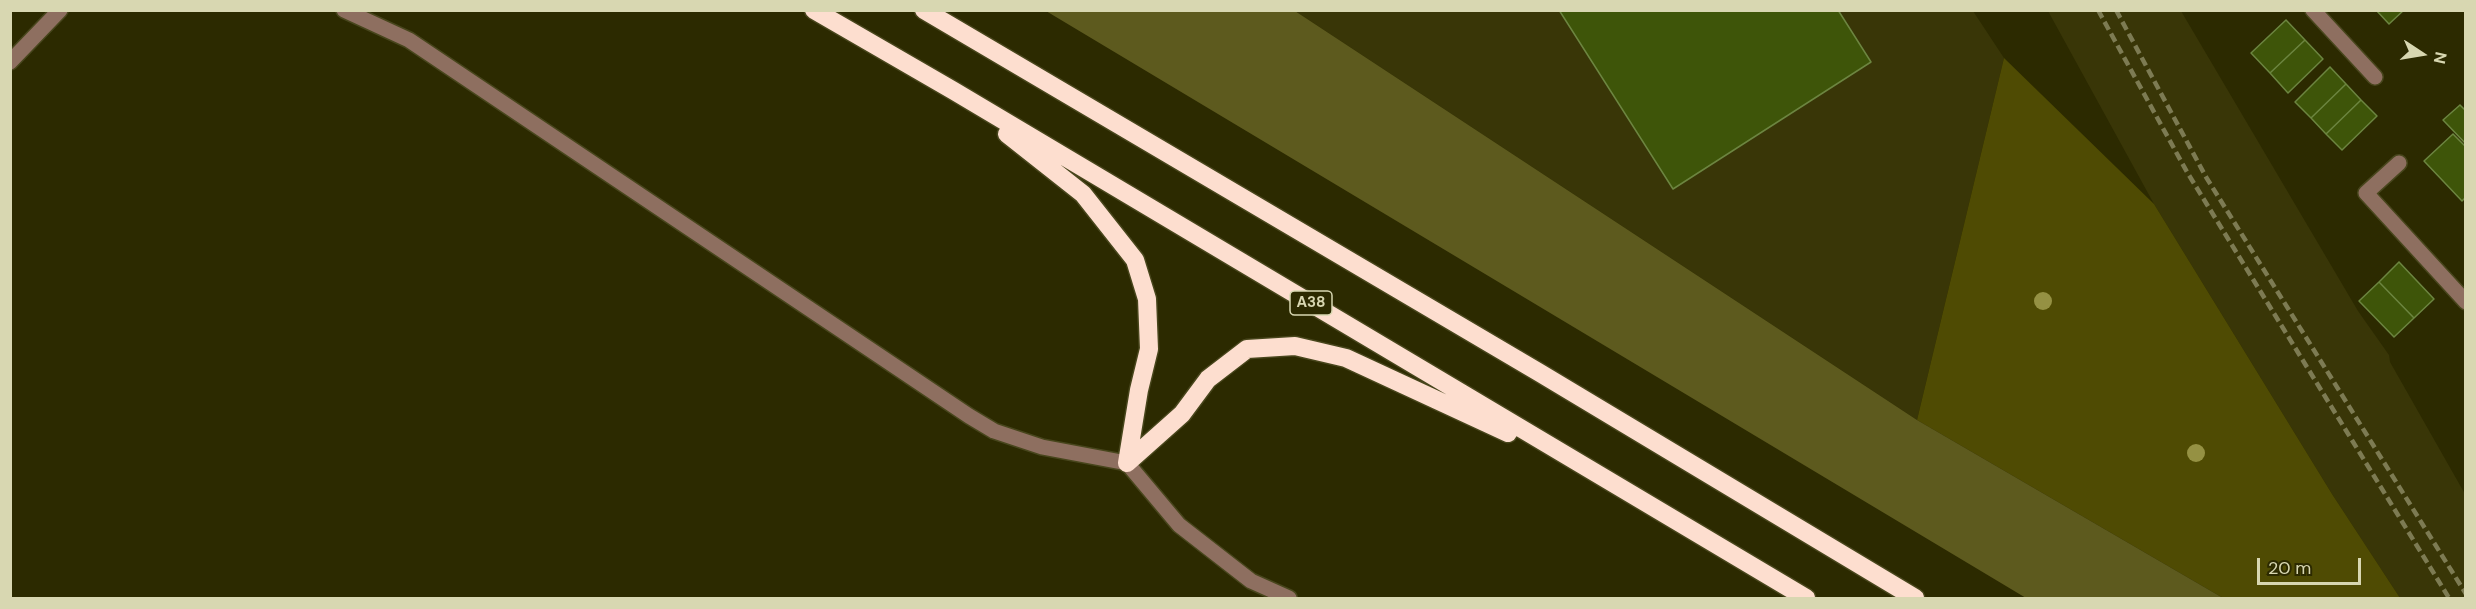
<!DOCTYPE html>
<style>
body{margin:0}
#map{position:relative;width:2476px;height:609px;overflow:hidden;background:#2c2a00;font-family:"DM Sans",sans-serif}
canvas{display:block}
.frame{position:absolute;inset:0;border:12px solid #d8d7b1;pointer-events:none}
.north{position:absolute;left:2392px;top:24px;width:60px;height:60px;-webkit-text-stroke:4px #2c2a00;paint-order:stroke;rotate:102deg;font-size:16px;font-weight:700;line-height:24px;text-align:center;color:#d8d7b1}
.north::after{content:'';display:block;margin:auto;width:21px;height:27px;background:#d8d7b1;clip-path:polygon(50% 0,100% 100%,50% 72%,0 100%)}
.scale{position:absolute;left:2257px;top:558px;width:104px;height:27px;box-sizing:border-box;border:3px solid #d8d7b1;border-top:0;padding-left:8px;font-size:18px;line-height:21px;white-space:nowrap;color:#d8d7b1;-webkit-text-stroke:4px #2c2a00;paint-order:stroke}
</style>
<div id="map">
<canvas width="2476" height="609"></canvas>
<div class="frame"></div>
<div class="north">N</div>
<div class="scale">20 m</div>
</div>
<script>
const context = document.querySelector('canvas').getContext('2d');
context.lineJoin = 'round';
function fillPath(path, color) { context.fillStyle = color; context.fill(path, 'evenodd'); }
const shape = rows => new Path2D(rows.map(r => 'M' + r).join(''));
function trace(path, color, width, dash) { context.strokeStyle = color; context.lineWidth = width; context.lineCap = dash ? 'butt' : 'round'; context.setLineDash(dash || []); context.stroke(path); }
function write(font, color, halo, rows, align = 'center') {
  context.font = font + ' "DM Sans",sans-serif'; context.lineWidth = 6; context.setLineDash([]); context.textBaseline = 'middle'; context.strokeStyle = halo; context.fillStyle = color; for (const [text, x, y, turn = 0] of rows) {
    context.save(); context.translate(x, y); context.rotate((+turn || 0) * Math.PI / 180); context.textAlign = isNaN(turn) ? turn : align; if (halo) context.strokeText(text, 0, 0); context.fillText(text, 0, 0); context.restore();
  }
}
fillPath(shape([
 [1295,11,1973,11,2004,58,1917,420],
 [2048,11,2181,11,2358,311,2389,355,2390,362,2465,494,2465,598,2400,598,2332,494,2154,204]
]), '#393607');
fillPath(shape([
 [2004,58,2154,204,2332,494,2400,598,2223,598,1917,420]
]), '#4f4b03');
fillPath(shape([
 [1046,11,1295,11,1917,420,2223,598,2026,598]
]), '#5d5a1e');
const building = shape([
 [1559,10,1838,10,1871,62,1673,189,1559,10],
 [2376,10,2404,10,2389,24,2376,10],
 [2286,20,2305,40,2270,73,2251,53,2286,20],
 [2305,40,2323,59,2288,93,2270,73,2305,40],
 [2330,67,2346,84,2311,118,2295,102,2330,67],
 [2346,84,2361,100,2326,134,2311,118,2346,84],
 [2361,100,2377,116,2342,150,2326,134,2361,100],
 [2460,105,2466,111,2466,144,2443,120,2460,105],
 [2453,134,2466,147,2466,197,2462,201,2424,161,2453,134],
 [2399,262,2434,299,2414,318,2379,282,2399,262],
 [2379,282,2414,318,2394,337,2359,301,2379,282]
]);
fillPath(building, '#3e5509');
trace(building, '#6c8540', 1.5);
const minor = shape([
 [344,10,409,40,969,416,994,431,1042,447,1127,463,1179,525,1251,581,1289,598],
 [2313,10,2375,77],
 [10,62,60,10],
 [2399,163,2366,193,2466,302]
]);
const highway = shape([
 [814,10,954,91,1806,598],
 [924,10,1540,373,1915,598],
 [1007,134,1083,194,1135,260,1147,299,1149,349,1139,390,1127,463],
 [1127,463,1182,414,1208,379,1247,349,1295,346,1346,358,1508,433]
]);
trace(minor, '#48461c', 18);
trace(highway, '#48461c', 21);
trace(minor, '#8e6f60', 15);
trace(highway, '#fddecf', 18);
trace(shape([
 [2098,10,2187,172,2449,598],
 [2116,10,2206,177,2466,594]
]), '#7d7b53', 4.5, [9, 4.5]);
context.fillStyle = '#959143';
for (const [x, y] of [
 [2043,301],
 [2196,453]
]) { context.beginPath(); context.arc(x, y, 9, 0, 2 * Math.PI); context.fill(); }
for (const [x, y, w] of [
 [1311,303,42]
]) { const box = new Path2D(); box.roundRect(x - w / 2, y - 12, w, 24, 4.5); context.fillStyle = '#2c2a00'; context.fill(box); trace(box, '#d8d7b1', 1.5); }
write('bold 15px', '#d8d7b1', null, [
 ["A38",1311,303]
]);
</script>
